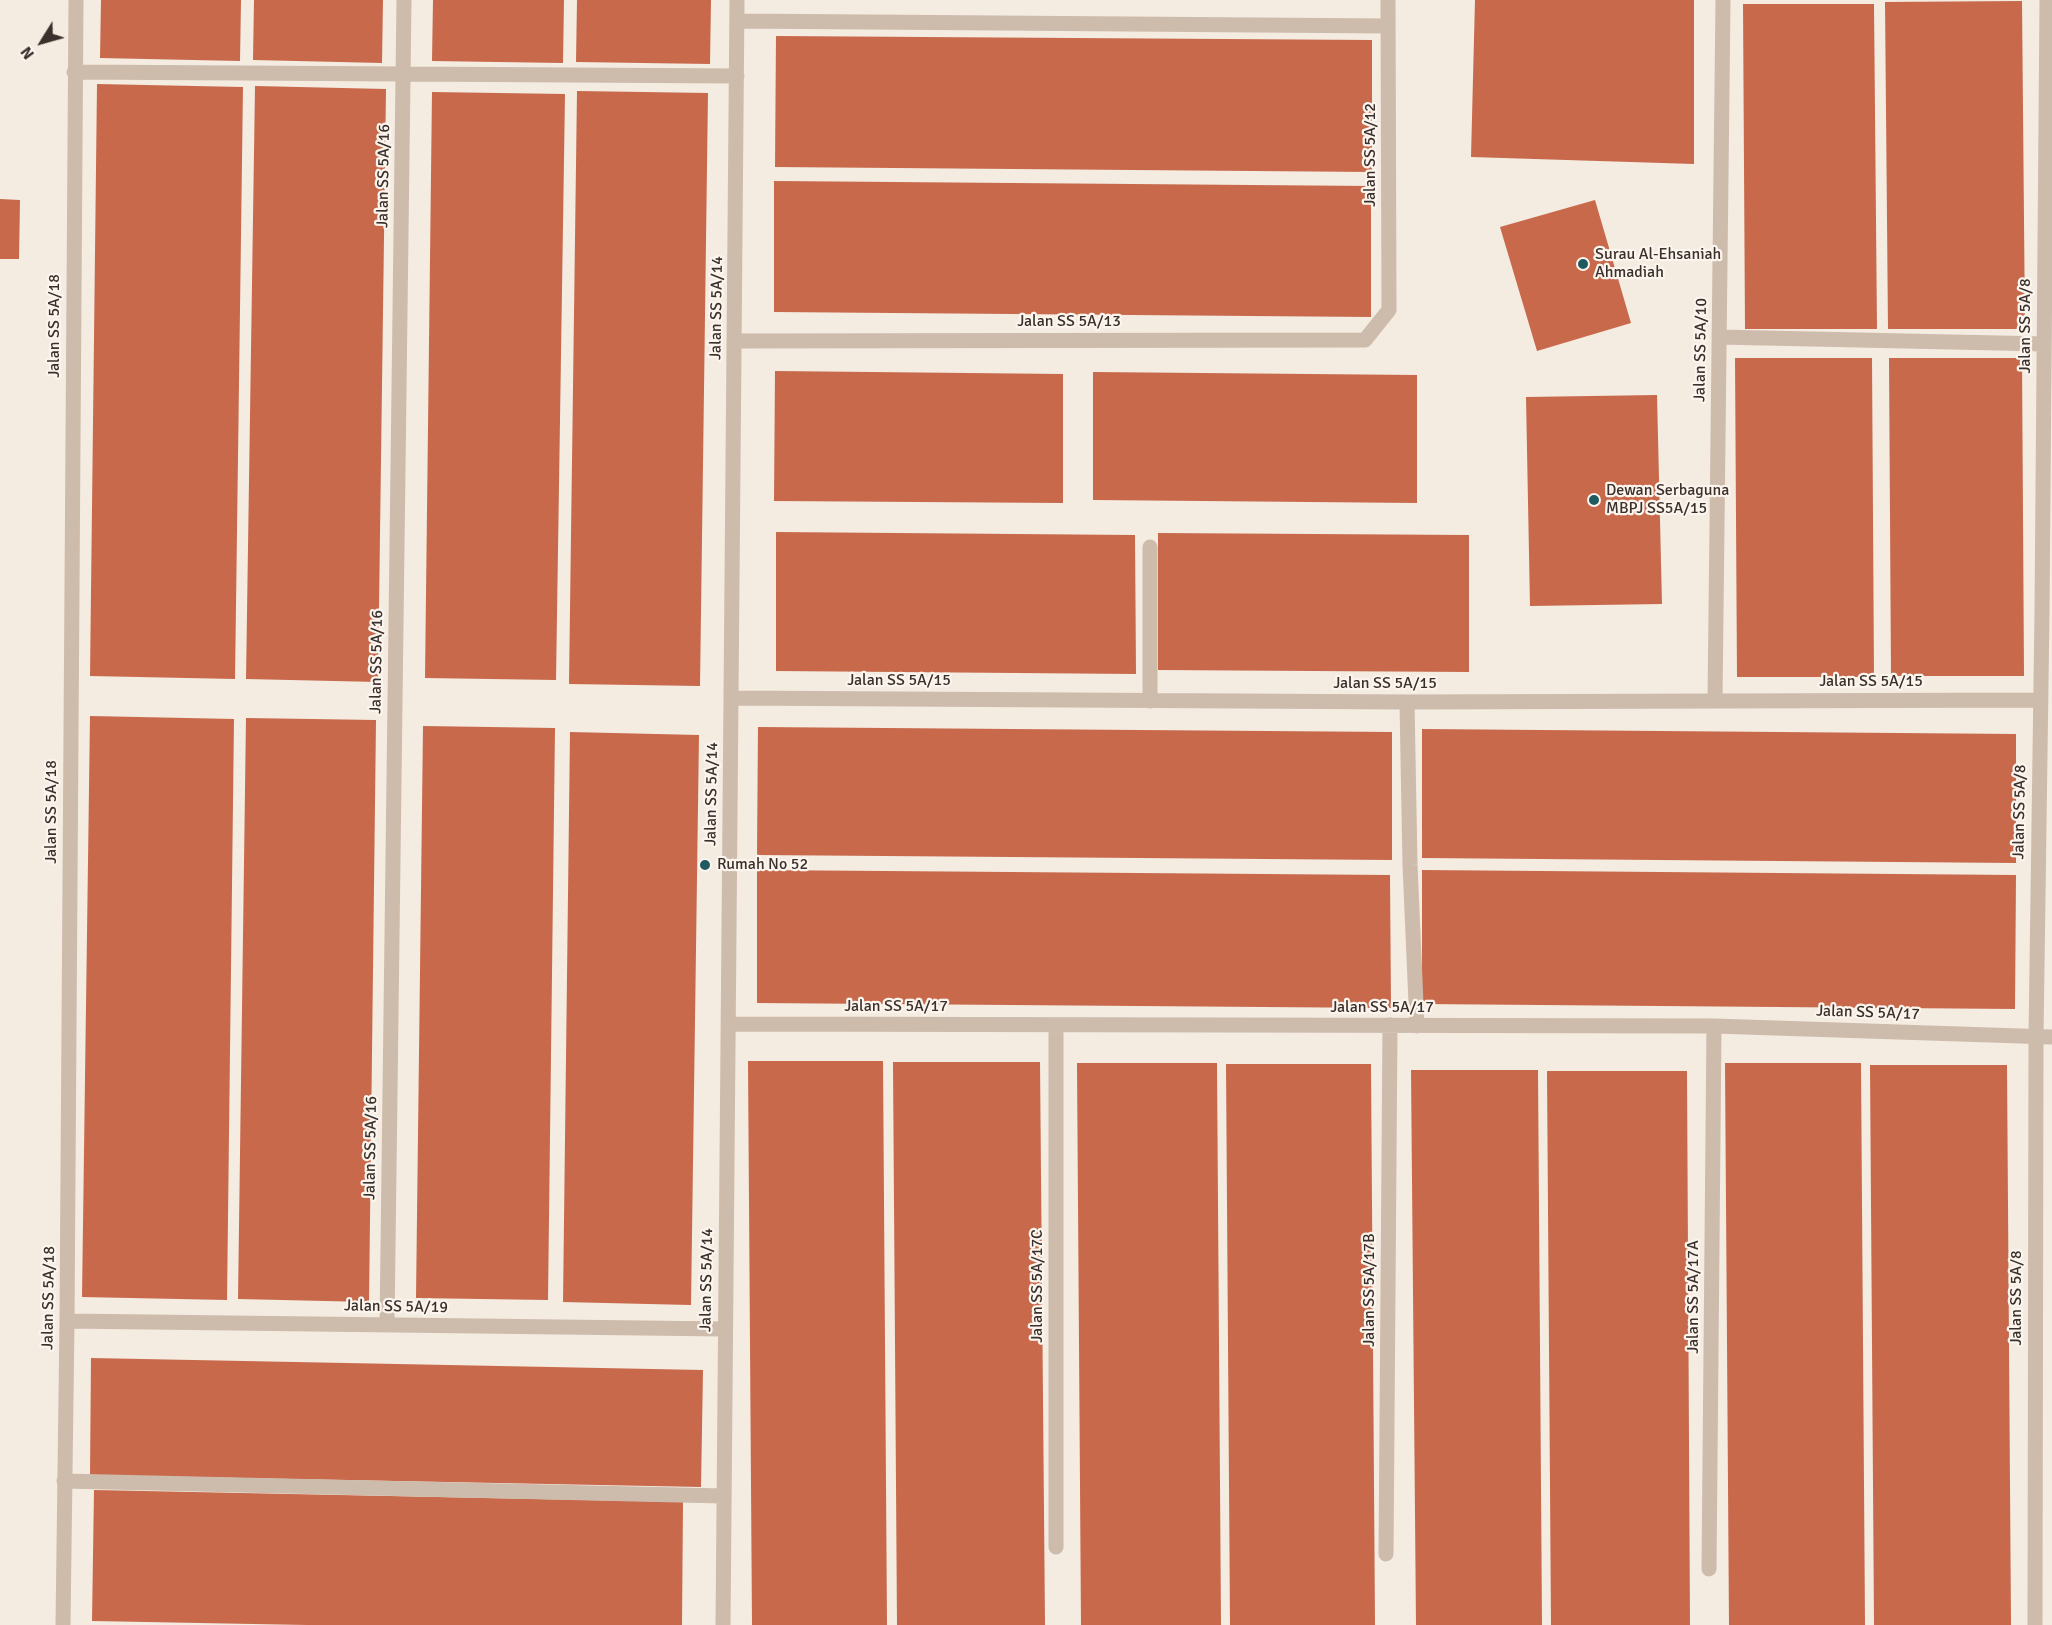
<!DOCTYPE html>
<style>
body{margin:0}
#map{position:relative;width:2052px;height:1625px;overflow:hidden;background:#f4ebe1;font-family:Signika,sans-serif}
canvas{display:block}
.north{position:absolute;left:12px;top:12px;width:60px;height:60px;-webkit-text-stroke:4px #fbf5ee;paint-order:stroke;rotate:233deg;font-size:16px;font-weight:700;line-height:24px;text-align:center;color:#3b302b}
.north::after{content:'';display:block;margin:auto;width:21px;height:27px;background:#3b302b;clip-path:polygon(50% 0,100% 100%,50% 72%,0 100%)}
</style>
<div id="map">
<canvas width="2052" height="1625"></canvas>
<div class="north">N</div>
</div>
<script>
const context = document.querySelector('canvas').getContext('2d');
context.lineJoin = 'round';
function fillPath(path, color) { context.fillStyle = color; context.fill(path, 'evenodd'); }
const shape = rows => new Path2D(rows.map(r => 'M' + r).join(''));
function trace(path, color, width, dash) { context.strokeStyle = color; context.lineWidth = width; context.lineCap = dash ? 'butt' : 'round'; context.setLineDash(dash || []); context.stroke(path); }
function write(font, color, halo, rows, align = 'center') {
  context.font = font + ' Signika,sans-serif'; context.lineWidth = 4.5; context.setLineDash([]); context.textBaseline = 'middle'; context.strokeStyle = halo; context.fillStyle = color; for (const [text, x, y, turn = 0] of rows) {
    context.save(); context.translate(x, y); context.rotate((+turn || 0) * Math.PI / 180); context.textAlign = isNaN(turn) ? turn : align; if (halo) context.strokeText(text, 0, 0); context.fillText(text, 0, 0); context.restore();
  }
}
fillPath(shape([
 [101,0,241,0,240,61,100,58],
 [254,0,383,0,382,63,253,60],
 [433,0,564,0,563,63,432,61],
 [577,0,711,0,710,64,576,62],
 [1475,0,1694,0,1694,164,1471,157],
 [2022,1,2025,329,1888,329,1885,2],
 [1743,4,1874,4,1877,329,1745,329],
 [776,36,1372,40,1372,172,775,167],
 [97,84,243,87,235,679,90,676],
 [255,86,386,89,378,682,246,679],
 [577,91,708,93,700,686,569,684],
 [432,92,565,94,556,680,425,678],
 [774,181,1371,186,1371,317,774,312],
 [0,199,20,200,19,259,0,259],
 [1595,200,1631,323,1537,351,1500,227],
 [1735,358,1872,358,1874,677,1737,677],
 [1889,358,2022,358,2024,676,1891,676],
 [775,371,1063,374,1063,503,774,501],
 [1093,372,1417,375,1417,503,1093,500],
 [1657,395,1662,604,1530,606,1526,397],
 [776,532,1135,535,1136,674,776,671],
 [1158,533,1469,535,1469,672,1158,670],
 [90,716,234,719,227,1300,82,1297],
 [246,718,376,720,369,1302,238,1299],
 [423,726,555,728,548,1300,416,1298],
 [758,727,1392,732,1392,860,757,855],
 [1422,729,2016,734,2016,863,1422,858],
 [570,732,699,735,691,1305,563,1302],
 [757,870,1390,875,1391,1008,757,1003],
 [1422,870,2016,875,2015,1009,1422,1004],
 [748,1061,883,1061,887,1625,752,1625],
 [893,1062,1040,1062,1045,1625,897,1625],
 [1077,1063,1217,1063,1221,1625,1081,1625],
 [1725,1063,1861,1063,1865,1625,1729,1625],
 [1226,1064,1371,1064,1375,1625,1230,1625],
 [1870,1065,2007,1065,2011,1625,1874,1625],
 [1411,1070,1538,1070,1542,1625,1416,1625],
 [1547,1071,1687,1071,1690,1625,1551,1625],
 [91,1358,703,1370,701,1487,90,1475],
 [94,1490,683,1502,682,1625,307,1625,92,1621]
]), '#c8694b');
trace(shape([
 [737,21,1388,26],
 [74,72,737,76],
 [1719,337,2044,344],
 [734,341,1365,340,1389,310,1388,0],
 [731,698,1407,702,2040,700],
 [1715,700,1723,0],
 [1150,701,1150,547],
 [1407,702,1410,865,1417,1026],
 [728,1024,1714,1026,2052,1037],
 [1056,1025,1056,1547],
 [67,1321,724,1329],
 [387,1325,404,0],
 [64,1481,723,1496],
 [1386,1554,1390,1025],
 [1709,1569,1714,1026],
 [63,1625,67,1321,76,0],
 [723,1625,737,0],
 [2035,1625,2036,1037,2042,613,2047,0]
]), '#cdbbac', 15);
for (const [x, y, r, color] of [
 [1583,264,6,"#1f5a5e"],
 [1594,500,6,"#1f5a5e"],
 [705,865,6,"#1f5a5e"]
]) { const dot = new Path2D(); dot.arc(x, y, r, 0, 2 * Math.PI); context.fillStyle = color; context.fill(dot); trace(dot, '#fbf5ee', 2); }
write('16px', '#3b302b', '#fbf5ee', [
 ["Jalan SS 5A/12",1371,155,-90],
 ["Jalan SS 5A/16",384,176,-89],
 ["Jalan SS 5A/14",717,308,-89],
 ["Jalan SS 5A/13",1069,322],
 ["Jalan SS 5A/18",55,326,-90],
 ["Jalan SS 5A/8",2026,326,-90],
 ["Jalan SS 5A/10",1701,350,-89],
 ["Jalan SS 5A/16",377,662,-89],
 ["Jalan SS 5A/15",899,681],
 ["Jalan SS 5A/15",1871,682],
 ["Jalan SS 5A/15",1385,684],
 ["Jalan SS 5A/14",712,794,-89],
 ["Jalan SS 5A/18",52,812,-90],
 ["Jalan SS 5A/8",2020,812,-89],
 ["Jalan SS 5A/17",896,1007],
 ["Jalan SS 5A/17",1382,1008],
 ["Jalan SS 5A/17",1868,1013,2],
 ["Jalan SS 5A/16",371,1148,-89],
 ["Jalan SS 5A/14",707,1280,-89],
 ["Jalan SS 5A/17C",1038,1286,-90],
 ["Jalan SS 5A/17B",1370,1290,-90],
 ["Jalan SS 5A/17A",1694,1297,-90],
 ["Jalan SS 5A/18",49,1298,-89],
 ["Jalan SS 5A/8",2017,1298,-90],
 ["Jalan SS 5A/19",396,1307,1]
]);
write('16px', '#3b302b', '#fbf5ee', [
 ["Surau Al-Ehsaniah",1595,255],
 ["Ahmadiah",1595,273],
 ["Dewan Serbaguna",1606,491],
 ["MBPJ SS5A/15",1606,509],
 ["Rumah No 52",717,865]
], 'left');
</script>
